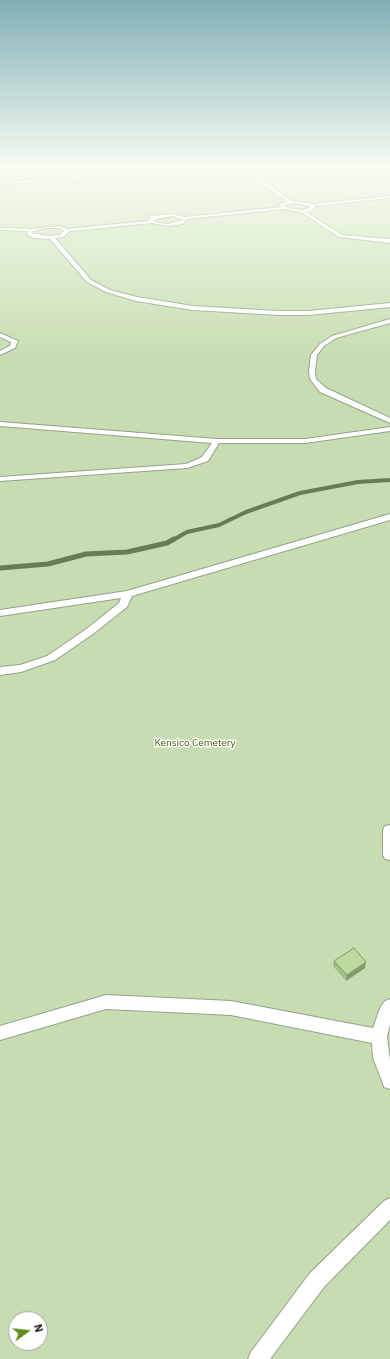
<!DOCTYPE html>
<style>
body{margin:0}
#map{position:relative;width:390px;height:1359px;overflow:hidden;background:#edfbe1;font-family:"IBM Plex Sans",sans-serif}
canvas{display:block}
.north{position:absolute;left:8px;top:1311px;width:40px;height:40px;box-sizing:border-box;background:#fff;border:1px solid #a4a5a2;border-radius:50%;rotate:75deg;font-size:11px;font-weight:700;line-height:16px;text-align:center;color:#1b1f16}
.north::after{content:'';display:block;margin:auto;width:14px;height:18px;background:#618d1f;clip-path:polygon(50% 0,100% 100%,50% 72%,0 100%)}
</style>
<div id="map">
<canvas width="390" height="1359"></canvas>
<div class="north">N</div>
</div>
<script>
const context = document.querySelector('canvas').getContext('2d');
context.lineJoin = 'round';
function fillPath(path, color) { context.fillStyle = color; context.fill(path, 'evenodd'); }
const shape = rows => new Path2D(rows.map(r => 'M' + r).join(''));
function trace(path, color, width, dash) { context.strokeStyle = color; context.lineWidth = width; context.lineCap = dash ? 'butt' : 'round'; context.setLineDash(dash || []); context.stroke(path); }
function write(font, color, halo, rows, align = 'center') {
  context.font = font + ' "IBM Plex Sans",sans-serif'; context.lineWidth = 3; context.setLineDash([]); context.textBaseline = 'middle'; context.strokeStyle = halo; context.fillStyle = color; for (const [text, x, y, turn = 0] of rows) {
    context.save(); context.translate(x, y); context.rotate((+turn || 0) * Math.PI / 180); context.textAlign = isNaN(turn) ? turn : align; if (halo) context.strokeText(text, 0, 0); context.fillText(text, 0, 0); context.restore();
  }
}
fillPath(shape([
 [0,167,390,167,390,1359,0,1359],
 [16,1319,40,1319,40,1343,16,1343]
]), '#c7ddb1');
trace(shape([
 [173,540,187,532,219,525,246,512,300,493,358,482,390,480]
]), '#677c51', 4);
trace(shape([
 [0,568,48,564,86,554,127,552,167,543,174,539]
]), '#677c51', 5);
const lane = shape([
 [175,167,193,167,0,185,0,183,175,167],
 [226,167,260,167,250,170,291,201,313,204,390,196,390,198,315,206,313,210,306,212,342,235,390,239,390,243,339,237,301,212,284,209,186,219,183,224,168,226,152,223,70,231,63,237,55,238,91,280,110,290,137,297,193,306,278,311,309,311,390,303,390,307,309,315,278,315,193,310,136,301,106,292,87,282,50,239,34,238,27,235,28,231,0,230,0,228,31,229,60,226,67,229,148,221,151,216,160,215,172,214,184,217,281,207,279,204,287,202,245,170,226,167],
 [294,203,310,206,309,208,302,210,288,208,285,205,294,203],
 [172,216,182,219,182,220,168,224,158,223,153,220,172,216],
 [47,228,59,228,64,231,60,235,47,236,32,233,33,231,47,228],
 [390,319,390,323,336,338,324,346,317,355,315,371,316,379,326,388,390,418,390,423,320,392,310,379,309,371,311,355,320,344,332,336,390,319],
 [0,333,18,341,15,348,0,355,0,351,10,346,11,342,0,337,0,333],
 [0,422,217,439,305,439,390,427,390,431,305,443,219,443,208,461,187,468,0,481,0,477,186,464,202,457,212,443,0,426,0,422],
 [390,514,390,520,132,596,127,607,93,634,55,660,21,672,0,675,0,667,20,665,47,656,85,630,119,603,121,598,0,616,0,610,127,591,390,514],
 [390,825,390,860,385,859,383,855,383,830,385,826,390,825],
 [106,995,231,1001,373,1028,380,1008,385,1001,390,999,390,1024,387,1037,390,1060,390,1089,384,1087,382,1081,373,1058,372,1043,231,1015,106,1009,0,1040,0,1026,106,995],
 [390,1198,390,1220,324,1287,270,1359,248,1359,251,1352,310,1273,384,1201,390,1198]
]);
trace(lane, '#95a189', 2);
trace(shape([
 [13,193,34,219]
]), '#a7b29d', 1, [1, 1.5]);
fillPath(lane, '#fff');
fillPath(shape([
 [334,961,365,968,346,981,333,966]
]), '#a1bb87');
fillPath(shape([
 [366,962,365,968,346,981,347,975]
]), '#83996e');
const building = shape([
 [354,948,366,962,347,975,334,961,354,948]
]);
fillPath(building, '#bbda9d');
trace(building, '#83996e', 1);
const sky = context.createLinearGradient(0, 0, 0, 357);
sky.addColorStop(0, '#81aeb6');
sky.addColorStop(0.47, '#f7fdf2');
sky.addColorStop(1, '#f7fdf200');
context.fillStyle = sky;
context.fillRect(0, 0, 390, 357);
write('10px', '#3c5d00', '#fff', [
 ["Kensico Cemetery",195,743]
]);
</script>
